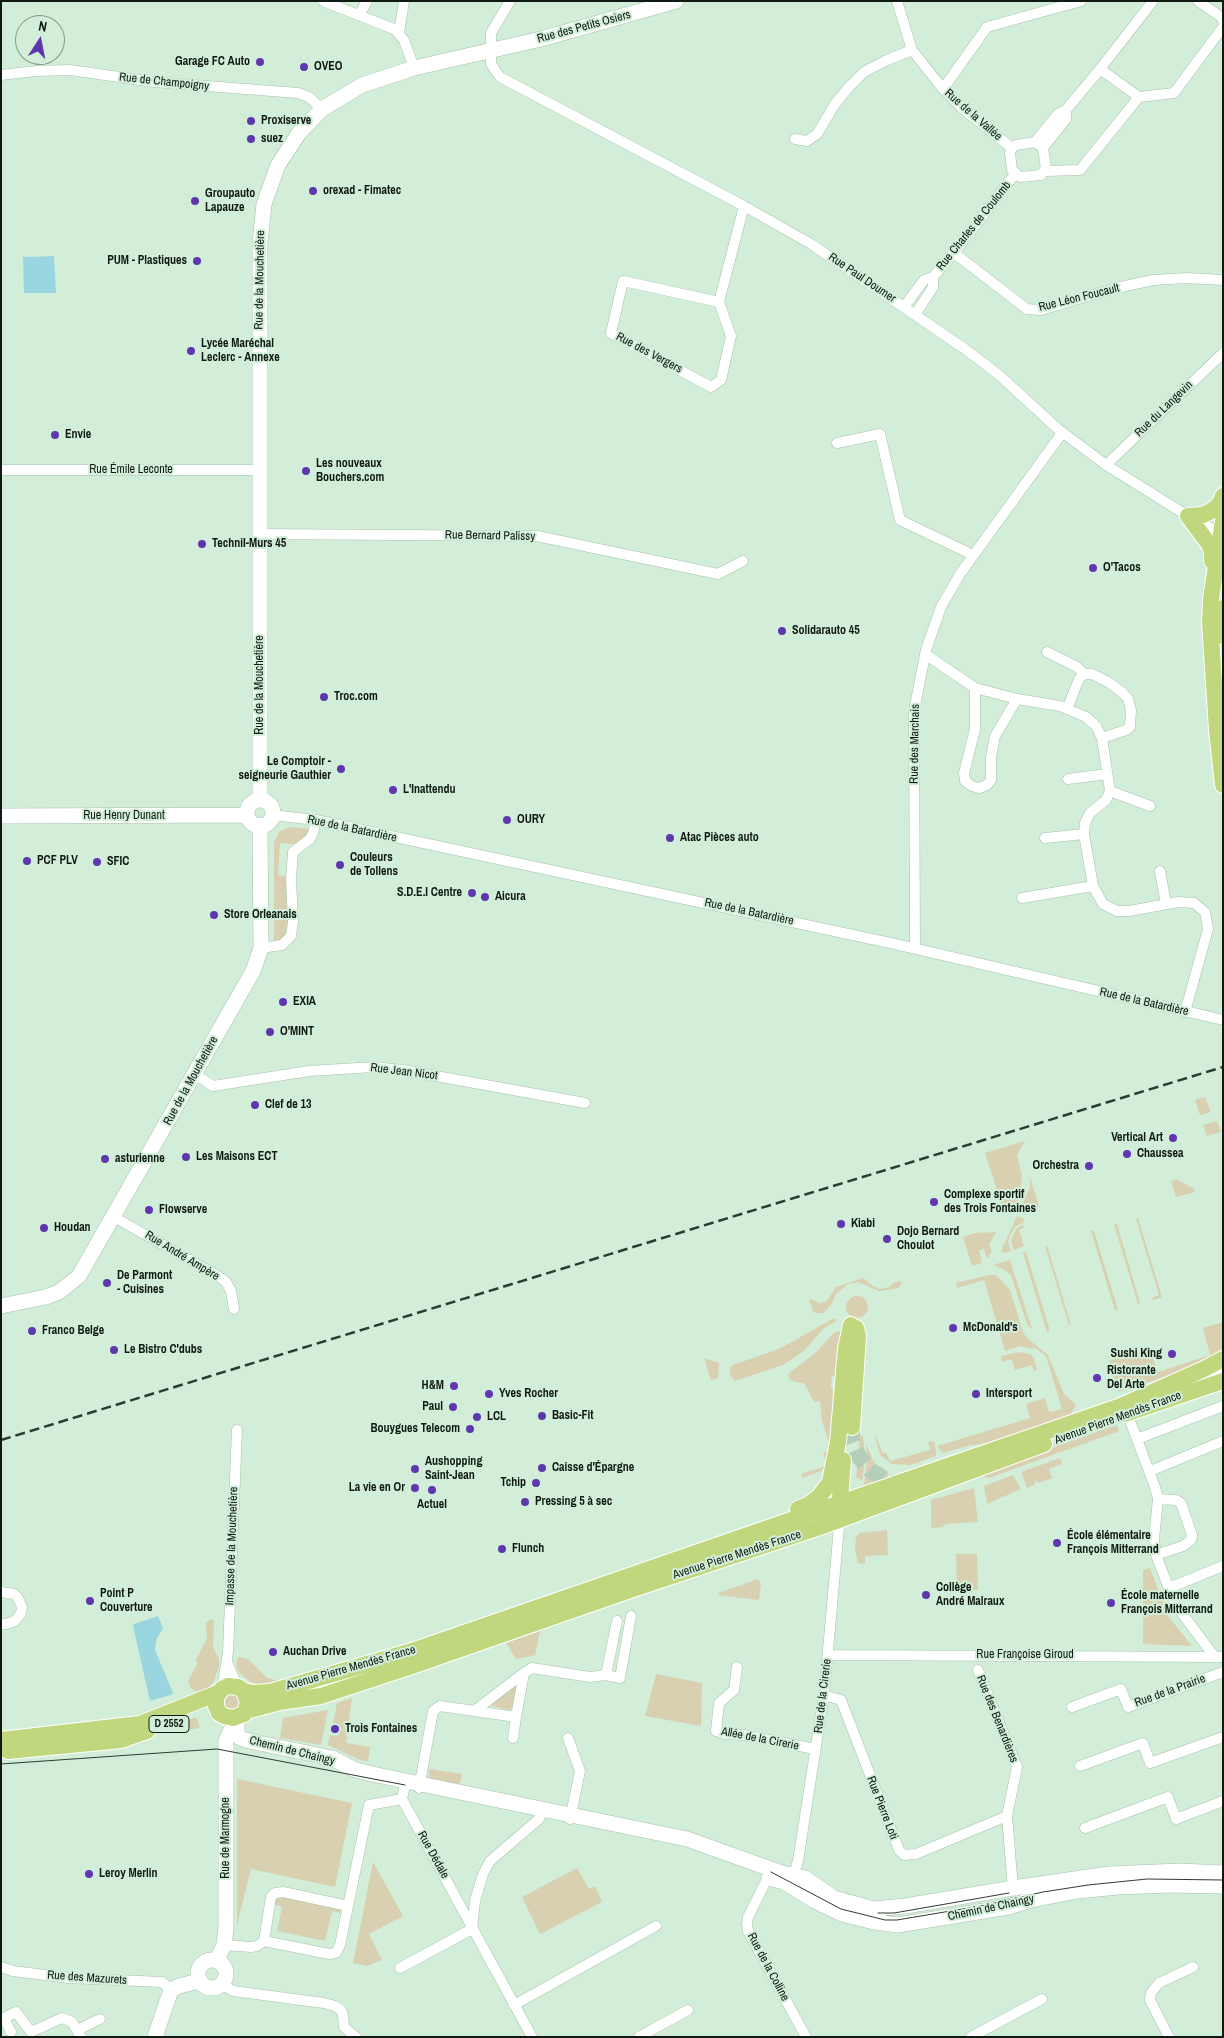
<!DOCTYPE html>
<meta charset="utf-8">
<style>
body{margin:0}
#map{position:relative;width:1224px;height:2038px;overflow:hidden;background:#d2eed8;font-family:"Archivo Narrow",sans-serif}
canvas{display:block}
.frame{position:absolute;inset:0;border:2px solid #101a13;pointer-events:none}
.north{position:absolute;left:15px;top:15px;width:50px;height:50px;box-sizing:border-box;background:#d2eed8;border:1px solid #849989;border-radius:50%;rotate:11deg;font-size:14px;font-weight:700;line-height:20px;text-align:center;color:#101a13}
.north::after{content:'';display:block;margin:auto;width:18px;height:22px;background:#5e37af;clip-path:polygon(50% 0,100% 100%,50% 72%,0 100%)}
</style>
<div id="map">
<canvas width="1224" height="2038"></canvas>
<div class="frame"></div>
<div class="north">N</div>
</div>
<script>
const context = document.querySelector('canvas').getContext('2d');
context.lineJoin = 'round';
function fillPath(path, color) { context.fillStyle = color; context.fill(path, 'evenodd'); }
const shape = rows => new Path2D(rows.map(r => 'M' + r).join(''));
function trace(path, color, width, dash) { context.strokeStyle = color; context.lineWidth = width; context.lineCap = dash ? 'butt' : 'round'; context.setLineDash(dash || []); context.stroke(path); }
function write(font, color, halo, rows, align = 'center') {
  context.font = font + ' "Archivo Narrow",sans-serif'; context.lineWidth = 4; context.setLineDash([]); context.textBaseline = 'middle'; context.strokeStyle = halo; context.fillStyle = color; for (const [text, x, y, turn = 0] of rows) {
    context.save(); context.translate(x, y); context.rotate((+turn || 0) * Math.PI / 180); context.textAlign = isNaN(turn) ? turn : align; if (halo) context.strokeText(text, 0, 0); context.fillText(text, 0, 0); context.restore();
  }
}
fillPath(shape([
 [290,827,309,829,310,832,302,842,292,844,280,843,278,875,288,877,289,932,280,940,274,941,274,842,280,831],
 [1205,1097,1211,1112,1200,1115,1195,1100],
 [1217,1121,1221,1132,1207,1136,1203,1125],
 [1025,1141,1017,1155,1022,1176,1020,1194,1014,1208,1007,1206,1004,1212,985,1153],
 [1030,1177,1039,1206,1029,1209,1030,1212,1025,1213,1019,1211,1030,1187],
 [1176,1179,1193,1188,1195,1192,1176,1197,1171,1181],
 [1017,1216,1024,1219,1023,1223,1015,1226,1008,1241,1011,1251,1004,1253,1001,1251],
 [1138,1218,1162,1297,1153,1300,1152,1298,1159,1295,1136,1219],
 [1114,1224,1117,1224,1140,1303,1138,1304],
 [1023,1225,1024,1227,1019,1230,1024,1246,1014,1250,1011,1240,1017,1228],
 [1091,1231,1094,1231,1118,1310,1115,1310],
 [996,1232,989,1245,992,1251,987,1259,984,1249,979,1251,982,1263,972,1266,963,1237,975,1233],
 [1047,1245,1071,1325,1069,1325,1045,1246],
 [1026,1252,1050,1331,1047,1332,1023,1253],
 [1010,1260,1032,1329,1027,1324,1011,1275,1003,1269,993,1265],
 [989,1275,996,1275,1010,1290,1023,1332,1028,1339,1048,1355,1064,1394,1076,1405,1070,1415,986,1443,967,1446,943,1453,939,1449,938,1444,941,1445,1030,1418,1026,1404,1045,1398,1049,1412,1062,1409,1046,1356,1034,1347,1032,1349,1020,1346,1005,1351,984,1280,957,1288,956,1283],
 [863,1278,873,1286,880,1289,890,1287,893,1283,901,1281,901,1285,899,1288,879,1291,858,1282,848,1284,836,1294,831,1305,823,1313,816,1313,813,1311,809,1300,811,1299,820,1303,827,1301,836,1287],
 '846 1307a11 11 0 1 1 22 0a11 11 0 1 1-22 0Z',
 [834,1318,836,1321,824,1328,804,1351,783,1365,735,1381,730,1375,730,1368,733,1365,781,1348],
 [1223,1322,1223,1353,1212,1361,1119,1392,1109,1361,1149,1347,1158,1372,1210,1355,1203,1328],
 [839,1331,843,1333,844,1336,837,1358,835,1376,832,1376,831,1386,835,1396,837,1415,833,1454,826,1467,821,1471,802,1478,801,1474,826,1466,827,1463,823,1453,831,1449,822,1421,820,1401,814,1402,804,1383,795,1382,789,1379,788,1374,815,1353,834,1333],
 [1019,1352,1030,1354,1034,1358,1037,1370,1034,1371,1032,1365,1015,1370,1012,1359,1002,1362,1001,1356],
 [704,1358,719,1363,718,1378,711,1380],
 [1117,1425,1119,1431,989,1478,976,1475],
 [875,1433,882,1452,887,1454,890,1461,930,1450,928,1442,934,1441,936,1450,936,1456,910,1465,892,1464,881,1456,877,1446],
 [860,1435,863,1436,865,1460,862,1480,860,1480,860,1478,856,1478],
 [866,1444,874,1463,889,1473,886,1479,864,1486,867,1460],
 [1060,1458,1062,1464,1049,1469,1052,1478,1039,1483,1035,1481,1034,1485,1027,1488,1021,1472],
 [1013,1475,1021,1489,987,1504,984,1486],
 [974,1488,978,1522,946,1524,942,1527,931,1528,931,1500],
 [887,1530,888,1555,865,1556,865,1564,858,1563,855,1549,856,1537,860,1533],
 [956,1554,977,1554,978,1590,957,1591],
 [1150,1568,1168,1616,1192,1646,1143,1644,1143,1570],
 [758,1579,761,1585,759,1600,718,1595,718,1593],
 [212,1619,214,1621,213,1647,219,1659,219,1666,214,1681,210,1686,204,1690,195,1691,191,1688,188,1681,197,1664,196,1660,207,1638,206,1623],
 [540,1631,535,1655,516,1659,506,1643],
 [238,1657,248,1659,267,1678,279,1681,279,1683,263,1685,250,1682,239,1672,236,1664],
 [656,1674,702,1683,701,1726,645,1716],
 [515,1685,518,1688,514,1706,509,1710,492,1706,492,1703],
 '224 1702a8 8 0 1 1 16 0a8 8 0 1 1-16 0Z',
 [352,1698,346,1743,370,1747,368,1761,360,1760,328,1745,330,1735,338,1736,340,1725,333,1723,337,1703],
 [328,1710,321,1745,280,1738,283,1718],
 [196,1717,200,1728,165,1733,164,1730],
 [431,1769,462,1774,460,1784,429,1779,429,1771],
 [237,1779,352,1803,335,1887,251,1869,237,1925],
 [373,1862,403,1916,369,1934,382,1960,367,1966,353,1963],
 [577,1868,589,1889,595,1886,602,1902,540,1934,522,1897],
 [279,1896,340,1909,340,1913,332,1911,325,1941,277,1931,282,1907,274,1904,276,1897]
]), '#d8d0b1');
fillPath(shape([
 [54,256,56,293,24,293,23,257],
 [158,1616,163,1628,156,1640,155,1650,173,1693,171,1695,150,1701,133,1626,134,1624]
]), '#9ad6df');
trace(shape([
 [852,1427,852,1441,859,1457,870,1470,891,1483,903,1483]
]), '#b5ceba', 16, [16, 8]);
const street = shape([
 [323,1,394,29,404,40,414,68],
 [510,1,491,33,491,64,500,77,744,206,811,244,965,349,999,375,1058,429,1106,465,1188,516,1223,535],
 [897,1,912,50,943,89,962,108,1012,148],
 [1198,1,1221,17,1223,21],
 [359,15,367,1],
 [399,33,404,1],
 [1100,69,1139,97],
 [1,75,36,71,70,70,154,82,298,93,309,97,322,109],
 [943,89,987,27,1081,1],
 [795,139,807,141,817,134,835,104,849,87,864,72,887,60,912,50],
 [1035,142,1058,114,1066,110,1100,69,1153,1],
 [1035,142,1043,148,1046,168,1041,175,1020,177,1012,170,1010,153,1012,148,1016,145,1035,142],
 [1043,148,1066,119,1066,110],
 [1045,171,1080,170,1139,97,1174,93,1223,27],
 [954,253,1027,309,1041,310,1116,288,1153,280,1187,278,1223,280],
 [719,302,731,336,721,380,711,387,611,333,623,281,719,302,744,206],
 [904,307,924,280,933,277,954,253,1015,174],
 [915,315,933,287,933,277],
 [837,443,880,434,900,520,973,555],
 [1106,465,1223,353],
 [1,470,260,470],
 [260,534,537,536,718,574,743,561],
 [1047,652,1077,667,1084,674,1092,674,1110,683,1123,693,1128,699,1131,710,1130,727,1126,730,1102,738],
 [925,654,975,688,1017,699,1060,706,1086,717,1096,726,1102,738,1110,791,1106,800,1090,813,1085,823,1084,834,1093,886,1103,904,1117,911,1129,911,1178,902,1194,903,1205,912,1208,929,1185,1012],
 [975,688,975,729,964,773,965,781,972,786,979,788,987,785,991,780,991,757,995,736,1017,699],
 [1067,709,1079,679,1084,674],
 [1068,779,1107,774],
 [1110,791,1150,806],
 [272,815,316,820,895,944,1223,1020],
 [1045,838,1084,834],
 [1160,871,1166,904],
 [1022,898,1093,886],
 [261,948,282,945,291,936,293,922,291,879,293,852,310,839,313,833,316,820],
 [915,948,914,711,926,650,941,607,960,574,1062,433],
 [195,1074,213,1086,309,1071,374,1067,403,1070,585,1103],
 [114,1217,218,1276,226,1282,231,1291,234,1309],
 [1127,1413,1155,1487,1158,1499,1154,1539,1156,1555,1175,1604,1214,1656],
 [1137,1439,1223,1406],
 [1150,1471,1223,1441],
 [1156,1555,1183,1546,1191,1540,1192,1535,1181,1503,1176,1500,1158,1499],
 [1169,1588,1223,1566],
 [1,1592,14,1594,18,1598,22,1607,21,1613,15,1621,6,1624,1,1624],
 [828,1655,1223,1657],
 [227,1662,238,1687],
 [737,1667,734,1690,719,1703,716,1731,726,1734,744,1735,815,1749],
 [978,1670,1017,1767,1007,1816,1013,1888],
 [606,1675,617,1621],
 [222,1689,228,1652,237,1430],
 [824,1695,841,1700,899,1850,904,1855,916,1854,1007,1816],
 [1072,1707,1121,1689,1128,1707,1223,1672],
 [474,1711,524,1673],
 [513,1738,516,1717],
 [568,1738,580,1771,570,1819],
 [1080,1766,1143,1743,1150,1763,1223,1737],
 [405,1785,402,1799,532,2037],
 [419,1788,433,1711,440,1706,516,1717,524,1673,532,1668,590,1677,606,1675,620,1678,631,1616],
 [1085,1828,1168,1797,1176,1819,1223,1801],
 [770,1873,748,1917,747,1923,748,1931,806,2037],
 [792,1880,798,1861,824,1695,840,1516],
 [348,1906,283,1892,275,1893,271,1897,264,1941,329,1954,336,1953,340,1945,369,1805,402,1799],
 [224,1945,251,1947,257,1946,264,1941],
 [1,1967,13,1971,69,1978,162,1982,171,1990],
 [400,1968,472,1929,475,1901,483,1874,490,1861,539,1819,542,1809],
 [222,1984,233,1991,324,2003,335,2006,341,2010,343,2015,344,2027,356,2037],
 [514,2005,656,1926],
 [77,2030,100,2019],
 [11,2032,4,2018,16,2012,31,2032,62,2018,72,2022,81,2037],
 [639,2037,688,2010],
 [971,2037,1042,1999],
 [1169,2037,1154,2008,1150,2000,1151,1993,1159,1983,1193,1967]
]);
const secondary = shape([
 [260,800,260,243,264,204,278,165,299,133,322,109,362,85,414,68,541,39,676,1],
 '247 813a13 13 0 1 1 26 0a13 13 0 1 1-26 0Z',
 [1,816,247,815],
 [1,1306,46,1297,59,1292,79,1276,253,971,261,948,260,825],
 [1179,1387,1223,1372],
 [237,1717,237,1734,240,1738,249,1741,332,1758,353,1769,372,1774,687,1839,782,1873,805,1878,834,1898,873,1909,905,1906,1013,1888,1109,1874,1180,1871,1223,1873],
 [769,1878,784,1882,815,1901,842,1914,874,1922,898,1925,1008,1907,1031,1900,1077,1891,1118,1887,1168,1885,1223,1886],
 '198 1974a14 14 0 1 1 28 0a14 14 0 1 1-28 0Z',
 [217,1960,224,1945,226,1928,226,1741,236,1719],
 [155,2037,171,1990,179,1986,199,1981]
]);
const primary = shape([
 [1188,516,1209,544,1212,551,1212,561],
 [1188,516,1203,515,1211,511,1219,505,1223,496],
 [1223,521,1211,599,1210,622,1217,730,1223,785],
 [1223,608,1223,636],
 [1125,1414,1223,1381],
 [852,1427,858,1336,856,1328],
 [843,1460,840,1498,842,1503,850,1508],
 [798,1509,808,1505,819,1497,830,1482,838,1442,846,1349,851,1325],
 [244,1691,248,1703,244,1714,233,1718,224,1716,219,1713,216,1706,216,1697,222,1689,228,1686,238,1687,244,1691,252,1693,270,1692,409,1652,1121,1406,1204,1369,1223,1359],
 [246,1711,280,1702,321,1696,412,1666,633,1589,820,1527,1044,1444],
 [1,1740,140,1724,218,1693],
 [8,1751,121,1740,147,1731]
]);
trace(street, '#a5c1ab', 11);
trace(secondary, '#a5c1ab', 16);
trace(primary, '#fff', 18);
trace(street, '#fff', 10);
trace(secondary, '#fff', 15);
trace(primary, '#c1d77d', 16);
trace(shape([
 [1,1764,217,1749,405,1785],
 [771,1872,841,1909,885,1920,897,1920,986,1905,1043,1892,1088,1885,1147,1879,1223,1880],
 [878,1913,894,1913,1009,1893]
]), '#2e3b32', 1);
trace(shape([
 [1,1440,1223,1067]
]), '#2e3b32', 2.5, [10, 5]);
for (const [x, y, r, color] of [
 [260,62,5,"#5e37af"],
 [304,67,5,"#5e37af"],
 [251,121,5,"#5e37af"],
 [251,139,5,"#5e37af"],
 [313,191,5,"#5e37af"],
 [195,201,5,"#5e37af"],
 [197,261,5,"#5e37af"],
 [191,351,5,"#5e37af"],
 [55,435,5,"#5e37af"],
 [306,471,5,"#5e37af"],
 [202,544,5,"#5e37af"],
 [1093,568,5,"#5e37af"],
 [782,631,5,"#5e37af"],
 [324,697,5,"#5e37af"],
 [341,769,5,"#5e37af"],
 [393,790,5,"#5e37af"],
 [507,820,5,"#5e37af"],
 [670,838,5,"#5e37af"],
 [27,861,5,"#5e37af"],
 [97,862,5,"#5e37af"],
 [340,865,5,"#5e37af"],
 [472,893,5,"#5e37af"],
 [485,897,5,"#5e37af"],
 [214,915,5,"#5e37af"],
 [283,1002,5,"#5e37af"],
 [270,1032,5,"#5e37af"],
 [255,1105,5,"#5e37af"],
 [1173,1138,5,"#5e37af"],
 [1127,1154,5,"#5e37af"],
 [186,1157,5,"#5e37af"],
 [105,1159,5,"#5e37af"],
 [1089,1166,5,"#5e37af"],
 [934,1202,5,"#5e37af"],
 [149,1210,5,"#5e37af"],
 [841,1224,5,"#5e37af"],
 [44,1228,5,"#5e37af"],
 [887,1239,5,"#5e37af"],
 [107,1283,5,"#5e37af"],
 [953,1328,5,"#5e37af"],
 [32,1331,5,"#5e37af"],
 [114,1350,5,"#5e37af"],
 [1172,1354,5,"#5e37af"],
 [1097,1378,5,"#5e37af"],
 [454,1386,5,"#5e37af"],
 [489,1394,5,"#5e37af"],
 [976,1394,5,"#5e37af"],
 [453,1407,5,"#5e37af"],
 [542,1416,5,"#5e37af"],
 [477,1417,5,"#5e37af"],
 [470,1429,5,"#5e37af"],
 [542,1468,5,"#5e37af"],
 [415,1469,5,"#5e37af"],
 [536,1483,5,"#5e37af"],
 [415,1488,5,"#5e37af"],
 [432,1490,5,"#5e37af"],
 [525,1502,5,"#5e37af"],
 [1057,1543,5,"#5e37af"],
 [502,1549,5,"#5e37af"],
 [926,1595,5,"#5e37af"],
 [90,1601,5,"#5e37af"],
 [1111,1603,5,"#5e37af"],
 [273,1652,5,"#5e37af"],
 [335,1729,5,"#5e37af"],
 [89,1874,5,"#5e37af"]
]) { const dot = new Path2D(); dot.arc(x, y, r, 0, 2 * Math.PI); context.fillStyle = color; context.fill(dot); trace(dot, '#d2eed8', 2); }
for (const [x, y, w] of [
 [169,1724,40]
]) { const box = new Path2D(); box.roundRect(x - w / 2, y - 8.5, w, 17, 4); context.fillStyle = '#d2eed8'; context.fill(box); trace(box, '#101a13', 1); }
write('bold 11px', '#101a13', null, [
 ["D 2552",169,1724]
]);
write('12px', '#101a13', '#d2eed8', [
 ["Rue des Petits Osiers",584,27,-15],
 ["Rue de Champoigny",164,82,6],
 ["Rue de la Vallée",973,115,41],
 ["Rue Charles de Coulomb",974,226,-51],
 ["Rue Paul Doumer",862,278,34],
 ["Rue de la Mouchetière",260,280,-89],
 ["Rue Léon Foucault",1079,298,-14],
 ["Rue des Vergers",649,353,28],
 ["Rue du Langevin",1164,409,-44],
 ["Rue Émile Leconte",131,470],
 ["Rue Bernard Palissy",490,536,1],
 ["Rue de la Mouchetière",260,685,-90],
 ["Rue des Marchais",915,744,-89],
 ["Rue Henry Dunant",124,816],
 ["Rue de la Batardière",352,829,12],
 ["Rue de la Batardière",749,912,12],
 ["Rue de la Batardière",1144,1002,13],
 ["Rue Jean Nicot",404,1072,7],
 ["Rue de la Mouchetière",191,1081,-61],
 ["Rue André Ampère",182,1256,31],
 ["Avenue Pierre Mendès France",1118,1418,-20],
 ["Impasse de la Mouchetière",232,1546,-88],
 ["Avenue Pierre Mendès France",737,1555,-18],
 ["Rue Françoise Giroud",1025,1655],
 ["Avenue Pierre Mendès France",351,1668,-16],
 ["Rue de la Prairie",1170,1691,-20],
 ["Rue de la Cirerie",823,1696,-83],
 ["Rue des Benardières",997,1719,68],
 ["Allée de la Cirerie",760,1739,11],
 ["Chemin de Chaingy",292,1751,14],
 ["Rue Pierre Loti",882,1808,69],
 ["Rue de Marmogne",226,1838,-90],
 ["Rue Dédale",433,1855,61],
 ["Chemin de Chaingy",991,1908,-12],
 ["Rue de la Colline",768,1967,62],
 ["Rue des Mazurets",87,1978,4]
]);
write('bold 12px', '#101a13', '#d2eed8', [
 ["Garage FC Auto",250,62,"right"],
 ["OVEO",314,67],
 ["Proxiserve",261,121],
 ["suez",261,139],
 ["orexad - Fimatec",323,191],
 ["Groupauto",205,194],
 ["Lapauze",205,208],
 ["PUM - Plastiques",187,261,"right"],
 ["Lycée Maréchal",201,344],
 ["Leclerc - Annexe",201,358],
 ["Envie",65,435],
 ["Les nouveaux",316,464],
 ["Bouchers.com",316,478],
 ["TechniI-Murs 45",212,544],
 ["O'Tacos",1103,568],
 ["Solidarauto 45",792,631],
 ["Troc.com",334,697],
 ["Le Comptoir -",331,762,"right"],
 ["seigneurie Gauthier",331,776,"right"],
 ["L'Inattendu",403,790],
 ["OURY",517,820],
 ["Atac Pièces auto",680,838],
 ["Couleurs",350,858],
 ["de Tollens",350,872],
 ["PCF PLV",37,861],
 ["SFIC",107,862],
 ["S.D.E.I Centre",462,893,"right"],
 ["Aicura",495,897],
 ["Store Orleanais",224,915],
 ["EXIA",293,1002],
 ["O'MINT",280,1032],
 ["Clef de 13",265,1105],
 ["Vertical Art",1163,1138,"right"],
 ["Chaussea",1137,1154],
 ["Les Maisons ECT",196,1157],
 ["asturienne",115,1159],
 ["Orchestra",1079,1166,"right"],
 ["Complexe sportif",944,1195],
 ["des Trois Fontaines",944,1209],
 ["Flowserve",159,1210],
 ["Kiabi",851,1224],
 ["Houdan",54,1228],
 ["Dojo Bernard",897,1232],
 ["Choulot",897,1246],
 ["De Parmont",117,1276],
 ["- Cuisines",117,1290],
 ["McDonald's",963,1328],
 ["Franco Belge",42,1331],
 ["Le Bistro C'dubs",124,1350],
 ["Sushi King",1162,1354,"right"],
 ["Ristorante",1107,1371],
 ["Del Arte",1107,1385],
 ["H&M",444,1386,"right"],
 ["Yves Rocher",499,1394],
 ["Intersport",986,1394],
 ["Paul",443,1407,"right"],
 ["Basic-Fit",552,1416],
 ["LCL",487,1417],
 ["Bouygues Telecom",460,1429,"right"],
 ["Aushopping",425,1462],
 ["Saint-Jean",425,1476],
 ["Caisse d'Épargne",552,1468],
 ["Tchip",526,1483,"right"],
 ["La vie en Or",405,1488,"right"],
 ["Pressing 5 à sec",535,1502],
 ["Actuel",432,1505,"center"],
 ["École élémentaire",1067,1536],
 ["François Mitterrand",1067,1550],
 ["Flunch",512,1549],
 ["Collège",936,1588],
 ["André Malraux",936,1602],
 ["Point P",100,1594],
 ["Couverture",100,1608],
 ["École maternelle",1121,1596],
 ["François Mitterrand",1121,1610],
 ["Auchan Drive",283,1652],
 ["Trois Fontaines",345,1729],
 ["Leroy Merlin",99,1874]
], 'left');
</script>
